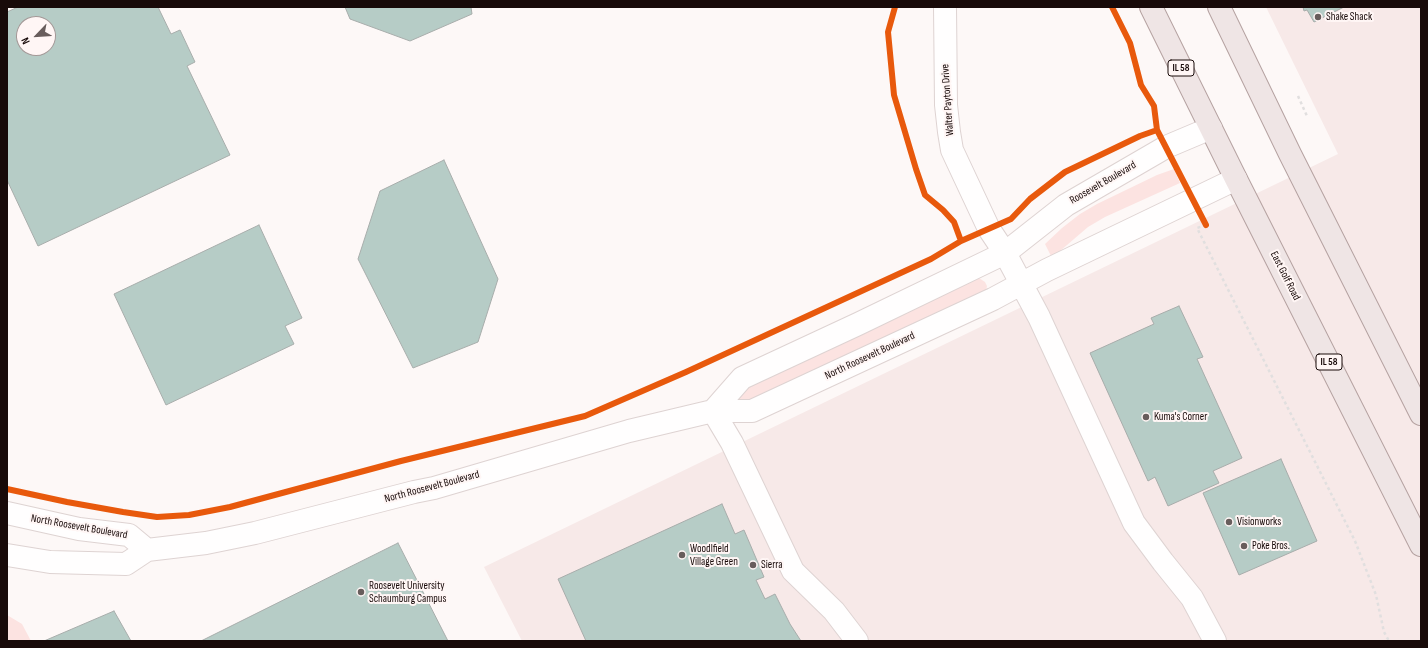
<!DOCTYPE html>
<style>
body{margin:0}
#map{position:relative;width:1428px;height:648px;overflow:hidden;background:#fdf8f7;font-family:"Sofia Sans Condensed",sans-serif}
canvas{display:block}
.frame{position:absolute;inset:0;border:8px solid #180a09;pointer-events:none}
.north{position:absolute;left:16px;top:16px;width:40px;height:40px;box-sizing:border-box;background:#fff6f5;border:1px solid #a39897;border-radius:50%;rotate:245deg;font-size:11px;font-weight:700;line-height:16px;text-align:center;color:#180a09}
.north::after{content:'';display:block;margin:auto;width:14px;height:18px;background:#685d5c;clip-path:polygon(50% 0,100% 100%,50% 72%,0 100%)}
</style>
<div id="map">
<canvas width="1428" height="648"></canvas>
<div class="frame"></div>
<div class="north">N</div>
</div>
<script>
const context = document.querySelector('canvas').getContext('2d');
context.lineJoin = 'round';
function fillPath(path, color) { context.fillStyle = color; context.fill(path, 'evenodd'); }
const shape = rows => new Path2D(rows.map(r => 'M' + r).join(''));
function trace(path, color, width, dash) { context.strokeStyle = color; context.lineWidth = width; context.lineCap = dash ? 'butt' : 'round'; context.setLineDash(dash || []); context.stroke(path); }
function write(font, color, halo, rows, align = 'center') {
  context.font = font + ' "Sofia Sans Condensed",sans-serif'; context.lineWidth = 4; context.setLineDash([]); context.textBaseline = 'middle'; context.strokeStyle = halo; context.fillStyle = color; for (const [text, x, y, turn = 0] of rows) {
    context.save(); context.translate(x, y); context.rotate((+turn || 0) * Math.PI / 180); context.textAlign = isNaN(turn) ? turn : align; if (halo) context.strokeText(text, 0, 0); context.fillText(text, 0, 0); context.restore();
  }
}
fillPath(shape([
 [1266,7,1421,7,1421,641,522,641,484,567,1338,154]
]), '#f7e9e8');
fillPath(shape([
 [1174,169,1180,183,1105,217,1088,227,1060,251,1051,256,1045,244,1062,228,1080,214,1097,204,1157,175],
 [979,278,985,282,987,286,986,291,743,403,737,403,738,396,744,389],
 [7,615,22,624,31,641,7,641]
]), '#fce3e1');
const building = shape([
 [18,7,158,7,171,34,180,30,195,62,187,66,230,155,38,246,7,180,7,12,18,7],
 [24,24,48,24,48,48,24,48,24,24],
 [345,7,471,7,472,14,410,41,350,19,345,7],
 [1303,7,1344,7,1314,22,1307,10,1304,11,1303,7],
 [444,160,498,279,478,342,413,368,358,259,380,191,444,160],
 [259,225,302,318,285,326,294,344,166,405,114,294,259,225],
 [1179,306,1203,357,1197,359,1242,458,1213,471,1219,483,1168,506,1155,477,1148,481,1090,353,1154,324,1151,318,1179,306],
 [1281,459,1317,541,1239,575,1203,493,1281,459],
 [722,504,735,534,744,530,764,577,756,580,765,599,775,594,790,624,801,641,586,641,558,579,722,504],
 [398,543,448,641,201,641,398,543],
 [114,611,131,641,44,641,114,611]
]);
fillPath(building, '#b6ccc6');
trace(building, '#a8adab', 1);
const minor = shape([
 [945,7,946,105,949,132,952,150,989,229,1005,253,1039,317,1134,523,1163,562,1192,598,1215,641],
 [713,411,742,378,858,324,1005,253,1066,205,1166,147,1211,128],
 [713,411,732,443,793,571,834,611,857,641],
 [7,513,79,529,129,535,147,550],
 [7,555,50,562,126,564,147,550,206,543,255,533,414,492,434,488,629,431,713,411,752,411,993,299,1047,270,1236,179]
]);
const major = shape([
 [1151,7,1236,179,1421,545],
 [1219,7,1290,154,1421,414]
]);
trace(minor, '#ded3d2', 24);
trace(major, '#b5a2a1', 24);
trace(shape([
 [1298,96,1307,116],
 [1206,225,1197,228,1355,541,1376,595,1384,632,1389,641]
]), '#e1dfdf', 2.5, [3, 3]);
trace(minor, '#fffefe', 22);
trace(major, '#efe5e5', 22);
trace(shape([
 [895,7,888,32,894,95,916,169,925,195,943,210,954,222,961,241],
 [1112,7,1130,43,1141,85,1154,106,1157,130,1206,225],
 [7,489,67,502,123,512,157,517,189,515,230,507,401,461,585,416,686,372,931,259,961,241,1011,219,1030,199,1065,172,1140,136,1157,130]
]), '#e8590c', 6);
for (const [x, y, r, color] of [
 [1318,17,4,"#685d5c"],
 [1146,417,4,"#685d5c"],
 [1229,522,4,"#685d5c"],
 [1244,546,4,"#685d5c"],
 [682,555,4,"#685d5c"],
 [753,565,4,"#685d5c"],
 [361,592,4,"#685d5c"]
]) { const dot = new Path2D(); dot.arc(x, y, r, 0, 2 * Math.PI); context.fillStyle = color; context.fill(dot); trace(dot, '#fff6f5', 1.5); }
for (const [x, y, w] of [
 [1181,68,26],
 [1329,362,26]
]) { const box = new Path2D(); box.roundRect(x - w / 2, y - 8, w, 16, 3); context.fillStyle = '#fff6f5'; context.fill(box); trace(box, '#180a09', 1); }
write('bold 10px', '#180a09', null, [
 ["IL 58",1181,68],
 ["IL 58",1329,362]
]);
write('11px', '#180a09', '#fff6f5', [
 ["Shake Shack",1326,17],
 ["Kuma's Corner",1154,417],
 ["Visionworks",1237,522],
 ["Poke Bros.",1252,546],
 ["Woodlfield",690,549],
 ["Village Green",690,562],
 ["Sierra",761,565],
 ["Roosevelt University",369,586],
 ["Schaumburg Campus",369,599]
], 'left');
write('11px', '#180a09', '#fff6f5', [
 ["Walter Payton Drive",948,100,-94],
 ["Roosevelt Boulevard",1103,183,-30],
 ["East Golf Road",1285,276,63],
 ["North Roosevelt Boulevard",870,356,-25],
 ["North Roosevelt Boulevard",432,487,-15],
 ["North Roosevelt Boulevard",79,527,10]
]);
</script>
